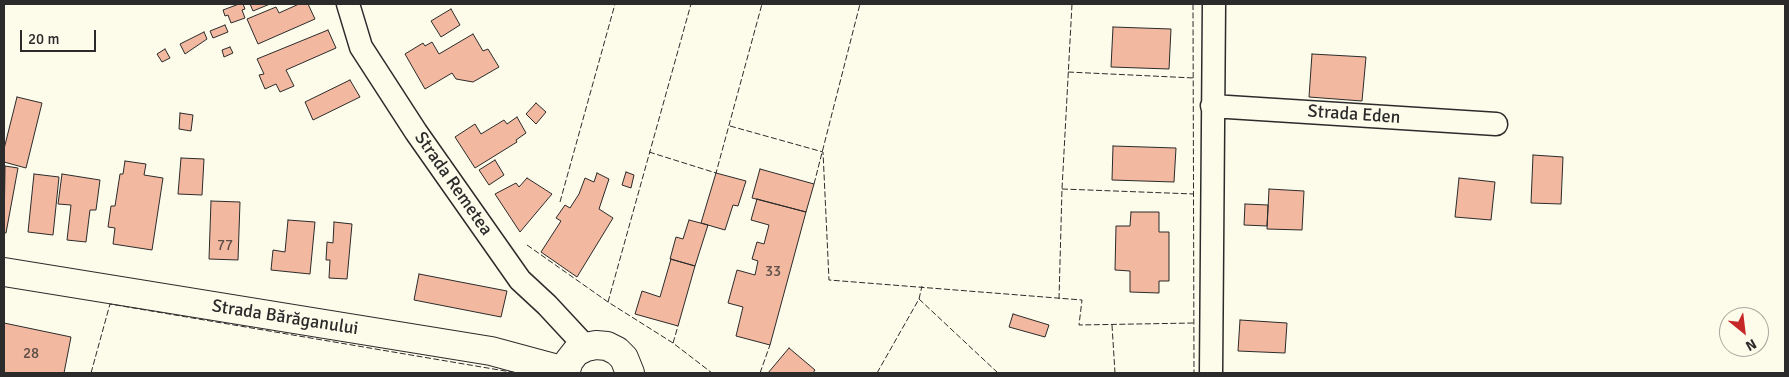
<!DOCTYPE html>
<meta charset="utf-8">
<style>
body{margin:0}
#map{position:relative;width:1789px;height:377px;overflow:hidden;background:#fdfbea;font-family:Signika,sans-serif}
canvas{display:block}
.frame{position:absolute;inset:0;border:5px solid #2b2b2b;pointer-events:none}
.north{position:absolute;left:1719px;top:307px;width:50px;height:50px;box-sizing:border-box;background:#fdfbea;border:1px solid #a9a89e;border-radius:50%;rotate:151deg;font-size:14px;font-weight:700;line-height:20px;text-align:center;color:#2b2b2b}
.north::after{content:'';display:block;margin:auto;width:18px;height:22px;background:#c62828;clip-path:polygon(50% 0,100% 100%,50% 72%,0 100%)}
.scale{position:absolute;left:20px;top:30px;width:76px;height:22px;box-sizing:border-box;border:2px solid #2b2b2b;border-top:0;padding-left:6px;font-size:15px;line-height:18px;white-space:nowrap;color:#2b2b2b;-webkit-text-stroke:4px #fdfbea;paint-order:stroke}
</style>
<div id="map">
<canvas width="1789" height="377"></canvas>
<div class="frame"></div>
<div class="north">N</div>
<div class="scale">20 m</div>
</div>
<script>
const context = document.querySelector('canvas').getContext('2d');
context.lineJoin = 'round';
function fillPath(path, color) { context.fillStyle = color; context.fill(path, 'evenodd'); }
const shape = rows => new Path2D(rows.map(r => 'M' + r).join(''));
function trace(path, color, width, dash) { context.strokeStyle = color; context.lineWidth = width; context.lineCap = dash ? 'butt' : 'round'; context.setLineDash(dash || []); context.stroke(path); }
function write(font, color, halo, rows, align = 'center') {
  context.font = font + ' Signika,sans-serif'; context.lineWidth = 4; context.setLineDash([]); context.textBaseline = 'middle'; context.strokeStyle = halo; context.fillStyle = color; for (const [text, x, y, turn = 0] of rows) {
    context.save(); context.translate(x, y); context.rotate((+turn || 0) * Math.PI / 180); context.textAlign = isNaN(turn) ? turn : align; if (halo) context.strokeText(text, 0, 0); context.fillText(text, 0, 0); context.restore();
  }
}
const building = shape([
 [239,4,243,4,245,9,242,10,245,18,231,23,228,15,225,16,223,10,239,4],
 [250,4,270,4,253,11,250,4],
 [299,4,308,4,315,19,258,44,247,19,276,7,279,13,299,4],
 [451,9,460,25,441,37,431,21,451,9],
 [225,25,228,32,213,38,210,31,225,25],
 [1113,27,1171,29,1169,69,1111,67,1113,27],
 [328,30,336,48,286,70,294,86,280,92,276,84,265,89,259,75,264,74,257,59,328,30],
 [204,32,207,39,185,54,180,44,204,32],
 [473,34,483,51,488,49,499,67,473,82,456,79,452,73,425,89,405,54,423,43,425,46,432,42,439,54,473,34],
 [230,47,233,53,224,57,222,50,230,47],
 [165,49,170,58,162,62,157,54,165,49],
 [1312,54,1366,57,1362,101,1309,97,1312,54],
 [350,80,360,97,313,120,305,102,350,80],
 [17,97,42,103,26,168,4,162,4,149,17,97],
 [536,103,546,112,536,124,526,114,536,103],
 [180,113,193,115,191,131,179,129,180,113],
 [517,117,526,133,516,140,517,142,475,168,455,137,475,124,481,134,504,120,507,124,517,117],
 [1113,146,1176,148,1174,182,1112,180,1113,146],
 [1533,155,1563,157,1561,204,1531,203,1533,155],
 [181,158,204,159,202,195,178,194,181,158],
 [495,160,504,175,489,185,479,170,495,160],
 [125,161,146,164,144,175,163,178,152,250,113,244,115,228,108,227,111,206,115,206,120,174,123,174,125,161],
 [5,166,18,168,6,233,4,233,5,166],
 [760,169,814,184,806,212,752,198,760,169],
 [626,172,634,175,631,188,622,185,626,172],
 [597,173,609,179,599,209,613,218,577,277,541,252,561,221,556,218,565,205,570,208,579,194,585,178,594,182,597,173],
 [716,173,746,181,738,206,733,205,725,230,701,223,716,173],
 [34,174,59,177,53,235,28,232,34,174],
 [62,174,100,180,96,210,90,210,86,242,67,240,71,205,58,204,62,174],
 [527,178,552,194,520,232,495,194,516,183,519,187,527,178],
 [1459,178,1495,182,1491,220,1455,217,1459,178],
 [1269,189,1304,191,1302,230,1267,229,1269,189],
 [757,199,806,212,770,345,736,336,743,307,728,303,737,270,755,275,758,261,752,259,757,242,764,244,769,225,751,220,757,199],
 [211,201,240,202,238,260,209,259,211,201],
 [1245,204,1268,205,1267,226,1244,225,1245,204],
 [1131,212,1159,212,1159,232,1169,232,1169,281,1159,281,1159,293,1130,292,1130,271,1115,270,1116,226,1130,226,1131,212],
 [288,220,315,222,310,274,271,270,273,250,285,252,288,220],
 [689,220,708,225,695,266,670,259,676,237,683,239,689,220],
 [334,222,352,224,347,279,329,278,330,260,326,260,327,242,333,243,334,222],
 [671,259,695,266,678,326,635,314,642,291,660,297,671,259],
 [419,274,507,291,501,317,414,300,419,274],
 [1013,314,1049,325,1045,337,1009,327,1013,314],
 [1240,320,1287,323,1285,353,1238,351,1240,320],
 [4,323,71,337,64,373,4,373,4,323],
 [789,348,815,370,813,373,768,373,789,348]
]);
fillPath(building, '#f2b8a0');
trace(building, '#2b2b2b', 1);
const street = shape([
 [348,4,361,47,416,132,520,280,547,305,586,347],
 [1212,106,1496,124],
 [1211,373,1214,4]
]);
const secondary = shape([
 [4,272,491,351,565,371],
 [565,373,569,361,576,352,586,347,596,345,607,346,617,351,624,358,630,373]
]);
trace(street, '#2b2b2b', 25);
trace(secondary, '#2b2b2b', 30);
trace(street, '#fdfbea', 22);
trace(secondary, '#fdfbea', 28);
trace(shape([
 [1193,4,1194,373],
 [1068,72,1194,78],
 [730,126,823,152,829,280,1082,300,1079,325,1194,323],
 [649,152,716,173,762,4],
 [814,184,860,4],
 [1062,189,1194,194],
 [560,202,615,4],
 [527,245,608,302,673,343,712,373],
 [919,299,998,373],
 [1059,299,1062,189,1072,4],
 [608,302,691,4],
 [1112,325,1115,373],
 [673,343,678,326],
 [91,373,110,304,517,373],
 [760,373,770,345],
 [877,373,919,299,922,286]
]), '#2b2b2b', 1, [6, 2.5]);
write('15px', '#5d4e48', null, [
 ["77",225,246],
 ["33",773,272],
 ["28",31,354]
]);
write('18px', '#2b2b2b', '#fdfbea', [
 ["Strada Eden",1354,115,4],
 ["Strada Remetea",453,184,55],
 ["Strada Bărăganului",285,318,9]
]);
</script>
